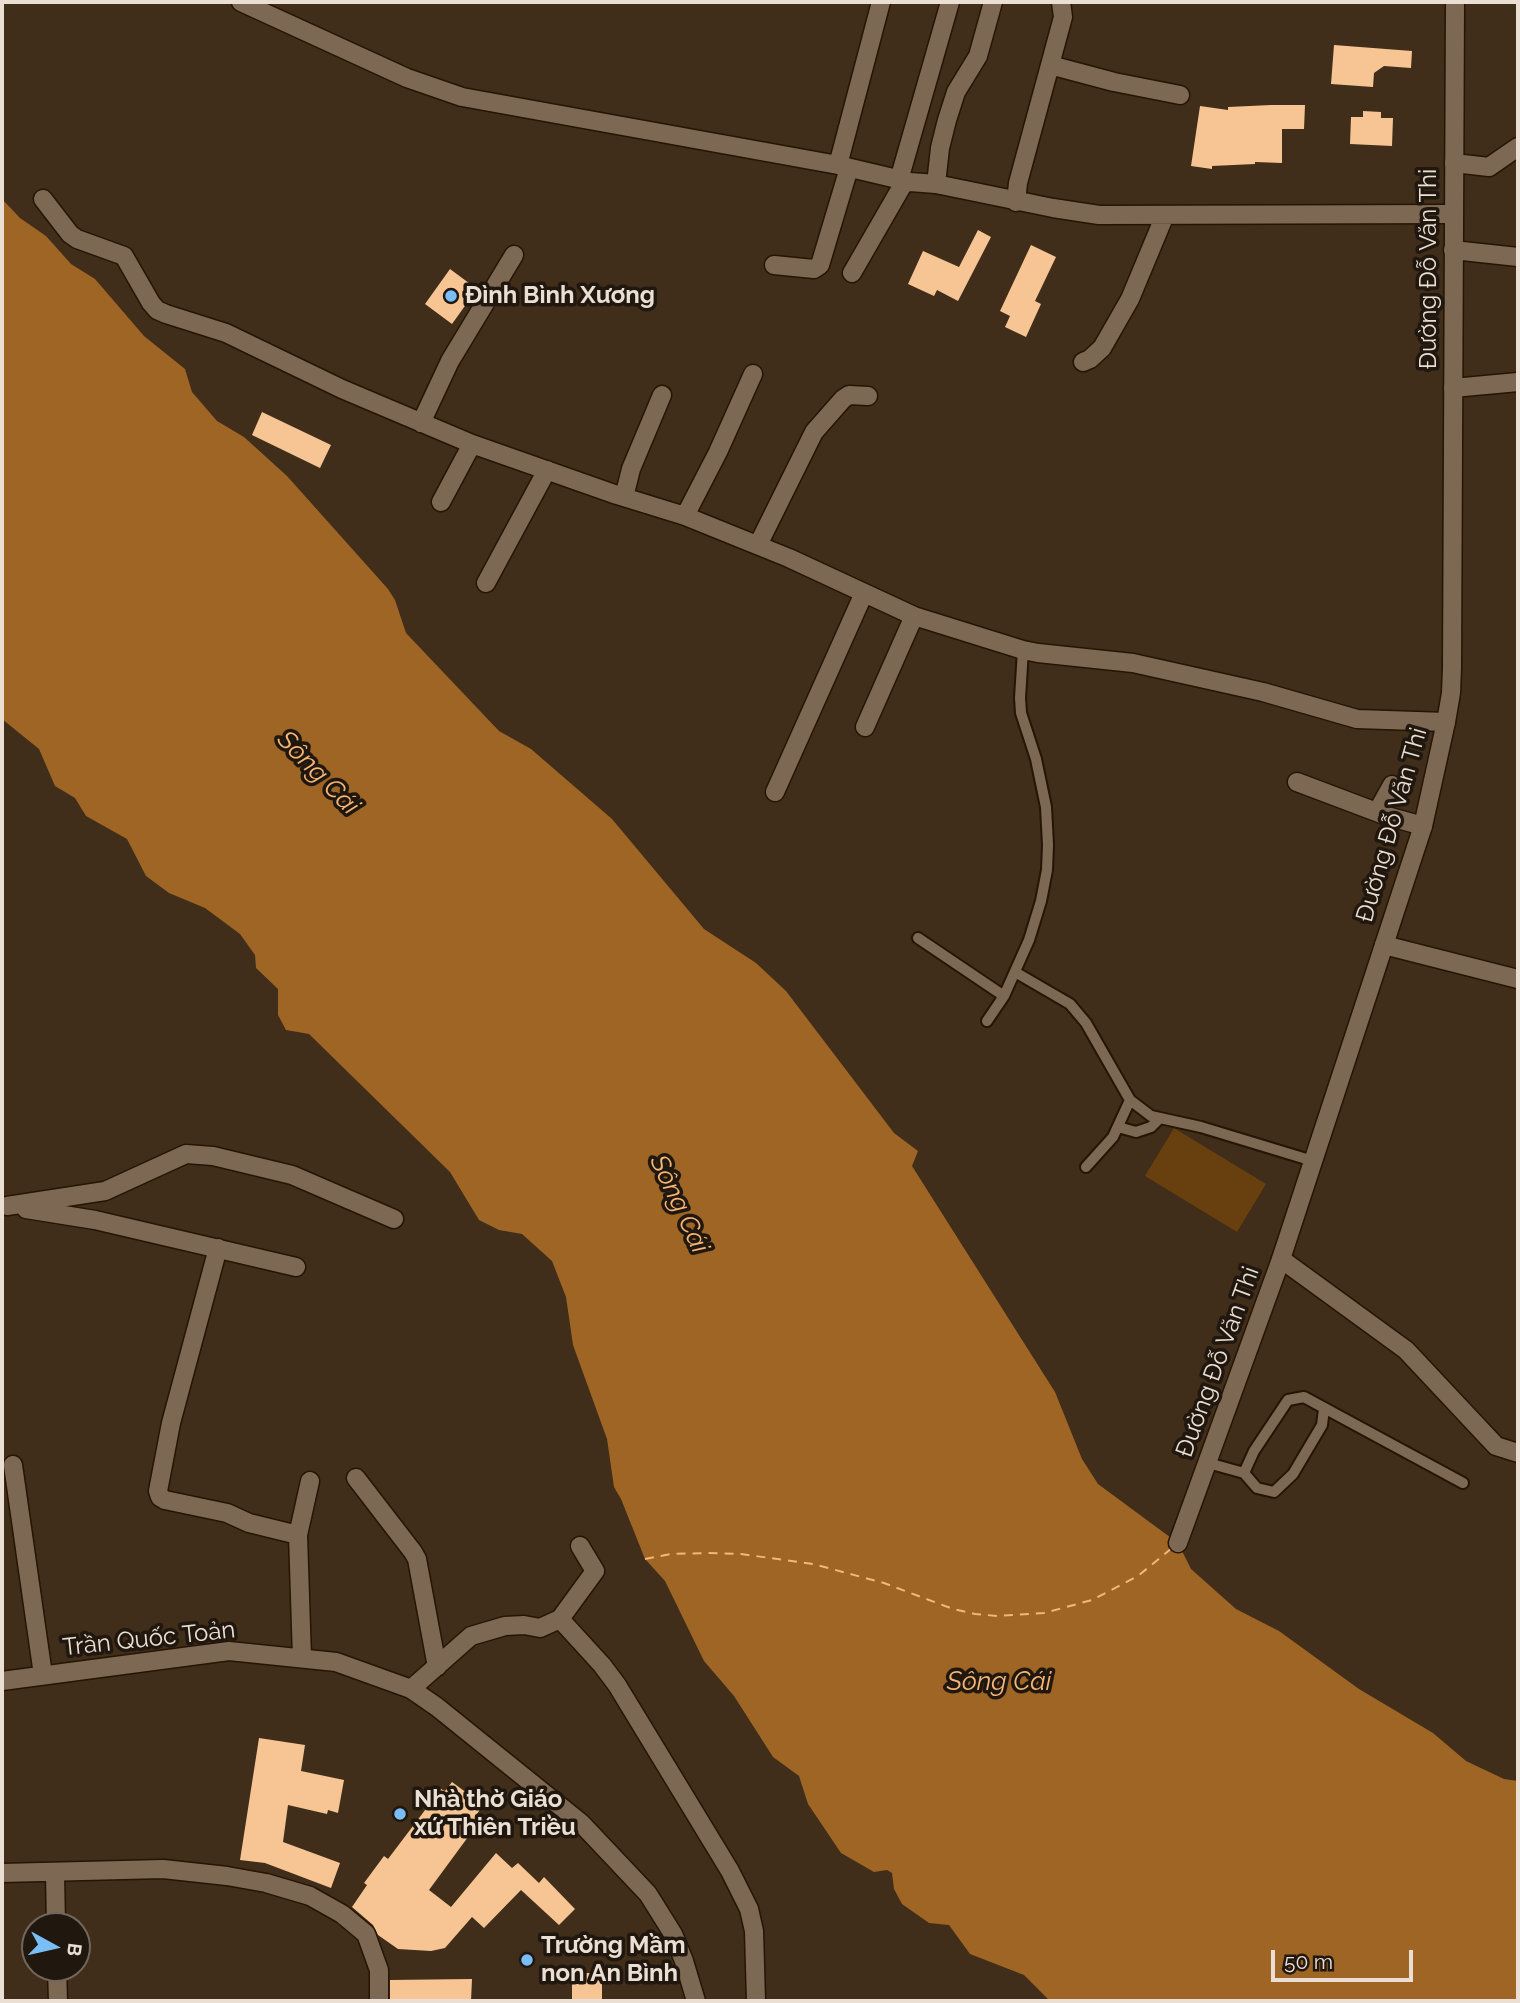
<!DOCTYPE html>
<meta charset="utf-8">
<style>
body{margin:0}
#map{position:relative;width:1520px;height:2003px;overflow:hidden;background:#402d1a;font-family:Raleway,sans-serif}
canvas{display:block}
.frame{position:absolute;inset:0;border:4px solid #ebdfd3;pointer-events:none}
.north{position:absolute;left:21px;top:1912px;width:70px;height:70px;box-sizing:border-box;background:#20170f;border:2px solid #71675d;border-radius:50%;rotate:98deg;font-size:19px;font-weight:700;line-height:28px;text-align:center;color:#ebdfd3}
.north::after{content:'';display:block;margin:auto;width:24px;height:32px;background:#7abef8;clip-path:polygon(50% 0,100% 100%,50% 72%,0 100%)}
.scale{position:absolute;left:1271px;top:1950px;width:142px;height:32px;box-sizing:border-box;border:4px solid #ebdfd3;border-top:0;padding-left:9px;font-size:21px;line-height:24px;white-space:nowrap;color:#ebdfd3;-webkit-text-stroke:5px #20170f;paint-order:stroke}
</style>
<div id="map">
<canvas width="1520" height="2003"></canvas>
<div class="frame"></div>
<div class="north">B</div>
<div class="scale">50 m</div>
</div>
<script>
const context = document.querySelector('canvas').getContext('2d');
context.lineJoin = 'round';
function fillPath(path, color) { context.fillStyle = color; context.fill(path, 'evenodd'); }
const shape = rows => new Path2D(rows.map(r => 'M' + r).join(''));
function trace(path, color, width, dash) { context.strokeStyle = color; context.lineWidth = width; context.lineCap = dash ? 'butt' : 'round'; context.setLineDash(dash || []); context.stroke(path); }
function write(font, color, halo, rows, align = 'center') {
  context.font = font + ' Raleway,sans-serif'; context.lineWidth = 7; context.setLineDash([]); context.textBaseline = 'middle'; context.strokeStyle = halo; context.fillStyle = color; for (const [text, x, y, turn = 0] of rows) {
    context.save(); context.translate(x, y); context.rotate((+turn || 0) * Math.PI / 180); context.textAlign = isNaN(turn) ? turn : align; if (halo) context.strokeText(text, 0, 0); context.fillText(text, 0, 0); context.restore();
  }
}
fillPath(shape([
 [1174,1128,1266,1184,1237,1232,1145,1176]
]), '#683f0e');
fillPath(shape([
 [2,199,20,218,46,236,71,264,95,279,144,336,185,369,192,392,217,421,244,437,287,476,388,589,395,600,406,633,499,731,531,749,612,819,704,929,756,963,786,991,894,1133,918,1151,912,1166,1055,1392,1082,1459,1098,1484,1178,1543,1191,1569,1236,1609,1279,1631,1359,1689,1433,1733,1466,1761,1504,1779,1518,1781,1518,2001,1050,2001,1024,1975,970,1954,949,1925,929,1923,902,1904,894,1889,892,1873,887,1870,874,1872,841,1853,808,1804,799,1776,773,1757,734,1696,704,1661,665,1581,645,1559,621,1499,614,1487,607,1439,573,1345,566,1297,552,1261,522,1234,499,1230,479,1220,450,1172,309,1034,286,1030,278,1015,278,989,256,968,255,955,240,934,205,908,169,893,146,876,127,839,86,816,75,798,55,786,39,749,2,719]
]), '#9e6525');
trace(shape([
 [645,1559,671,1554,706,1553,741,1554,813,1564,884,1583,953,1609,975,1614,998,1616,1044,1613,1092,1600,1138,1576,1172,1548]
]), '#f5b676', 2, [9, 7]);
fillPath(shape([
 [1334,45,1412,51,1411,68,1384,66,1374,73,1373,87,1331,84],
 [1271,105,1305,105,1304,129,1282,129,1282,163,1255,162,1255,164,1212,166,1212,169,1191,166,1200,106,1228,110,1228,107],
 [1363,111,1381,112,1381,118,1393,118,1392,146,1350,144,1351,117,1363,117],
 [978,230,991,237,958,301,937,290,934,296,908,284,923,251,959,267],
 [1031,245,1056,257,1035,301,1041,304,1026,337,1005,327,1010,316,1000,311],
 [450,269,477,289,452,324,425,304],
 [262,412,331,445,320,468,252,435],
 [259,1738,305,1745,301,1771,344,1780,338,1813,328,1810,327,1814,288,1805,283,1842,340,1863,331,1888,265,1863,240,1860],
 [452,1782,483,1805,477,1814,482,1818,429,1890,451,1907,496,1853,512,1868,518,1863,539,1883,544,1877,575,1909,559,1925,521,1890,484,1928,472,1917,445,1948,431,1951,398,1949,378,1935,373,1925,352,1907,367,1885,364,1883,384,1856,388,1859,441,1789,445,1791],
 [572,1973,596,1973,596,1980,602,1981,602,2001,572,2001],
 [472,1979,471,2001,390,2001,390,1980]
]), '#f7c594');
const service = shape([
 [918,938,1004,996],
 [1015,972,1070,1004,1086,1023,1130,1100,1151,1116,1201,1127,1313,1161],
 [987,1021,1004,996,1029,940,1041,901,1047,870,1048,845,1046,807,1036,759,1021,713,1020,698,1023,650],
 [1118,1127,1136,1132,1151,1127,1159,1119],
 [1086,1167,1113,1137,1130,1100],
 [1208,1463,1244,1473,1254,1451,1288,1400,1304,1397,1463,1483],
 [1244,1473,1257,1488,1274,1492,1293,1474,1322,1425,1324,1409]
]);
const minor = shape([
 [241,2,407,78,462,97,838,165,910,182,936,184,1053,208,1099,215,1453,214],
 [1050,65,1114,82,1180,95],
 [1454,163,1489,167,1518,147],
 [838,165,881,2],
 [899,180,950,2],
 [936,184,940,148,947,120,956,92,978,56,993,2],
 [43,199,70,234,77,239,124,256,151,303,157,310,166,314,226,333,342,389,472,444,617,495,685,516,789,558,914,616,1023,650,1038,653,1133,663,1263,692,1357,719,1446,722],
 [1016,202,1018,183,1063,17,1061,2],
 [1453,250,1518,257],
 [774,265,814,269,820,265,849,168],
 [852,273,905,181],
 [1083,362,1090,359,1102,348,1130,299,1165,215],
 [1453,388,1518,382],
 [421,423,450,361,514,255],
 [624,497,631,469,662,395],
 [441,502,472,444],
 [685,516,718,452,753,374],
 [758,545,814,432,843,399,849,395,868,396],
 [486,583,547,470],
 [865,727,914,616],
 [1297,782,1387,816,1423,826],
 [775,792,864,593],
 [1377,812,1392,785],
 [1384,945,1518,979],
 [7,1206,105,1191,186,1154,213,1156,292,1175,394,1219],
 [26,1209,95,1220,296,1267],
 [218,1248,171,1423,158,1491,160,1497,165,1500,227,1513,249,1523,298,1535],
 [1281,1259,1406,1350,1496,1446,1518,1453],
 [13,1465,43,1675],
 [356,1478,413,1552,417,1559,437,1667],
 [560,1619,602,1665,617,1685,730,1871,749,1909,754,1931,756,2001],
 [302,1658,298,1535,310,1481],
 [411,1689,471,1636,505,1626,524,1625,540,1628,560,1619,595,1571,580,1546],
 [2,1873,163,1869,227,1876,266,1883,310,1896,342,1914,366,1934,379,1970,379,2001],
 [55,1873,56,1926],
 [57,1968,58,2001]
]);
const tertiary = shape([
 [1178,1543,1281,1259,1384,945,1423,826,1446,722,1451,693,1452,668,1455,2]
]);
const secondary = shape([
 [2,1681,229,1651,336,1662,411,1689,437,1707,581,1823,648,1894,673,1934,684,1961,696,2001]
]);
trace(service, '#261503', 14);
trace(minor, '#261503', 21);
trace(tertiary, '#261503', 21);
trace(secondary, '#261503', 21);
trace(service, '#7d6853', 10);
trace(minor, '#7d6853', 18);
trace(tertiary, '#7d6853', 18);
trace(secondary, '#7d6853', 18);
for (const [x, y, r, color] of [
 [451,296,7,"#7abef8"],
 [400,1814,7,"#7abef8"],
 [527,1960,7,"#7abef8"]
]) { const dot = new Path2D(); dot.arc(x, y, r, 0, 2 * Math.PI); context.fillStyle = color; context.fill(dot); trace(dot, '#20170f', 2.5); }
write('24px', '#ebdfd3', '#20170f', [
 ["Đường Đỗ Văn Thi",1429,269,-90],
 ["Đường Đỗ Văn Thi",1392,825,-74],
 ["Đường Đỗ Văn Thi",1218,1362,-70],
 ["Trần Quốc Toản",149,1639,-6]
]);
write('bold 24px', '#ebdfd3', '#20170f', [
 ["Đình Bình Xương",465,296],
 ["Nhà thờ Giáo",414,1800],
 ["xứ Thiên Triều",414,1828],
 ["Trường Mầm",541,1946],
 ["non An Bình",541,1974]
], 'left');
write('italic 26px', '#f5b676', '#20170f', [
 ["Sông Cái",318,773,46],
 ["Sông Cái",679,1204,65],
 ["Sông Cái",999,1682]
]);
</script>
